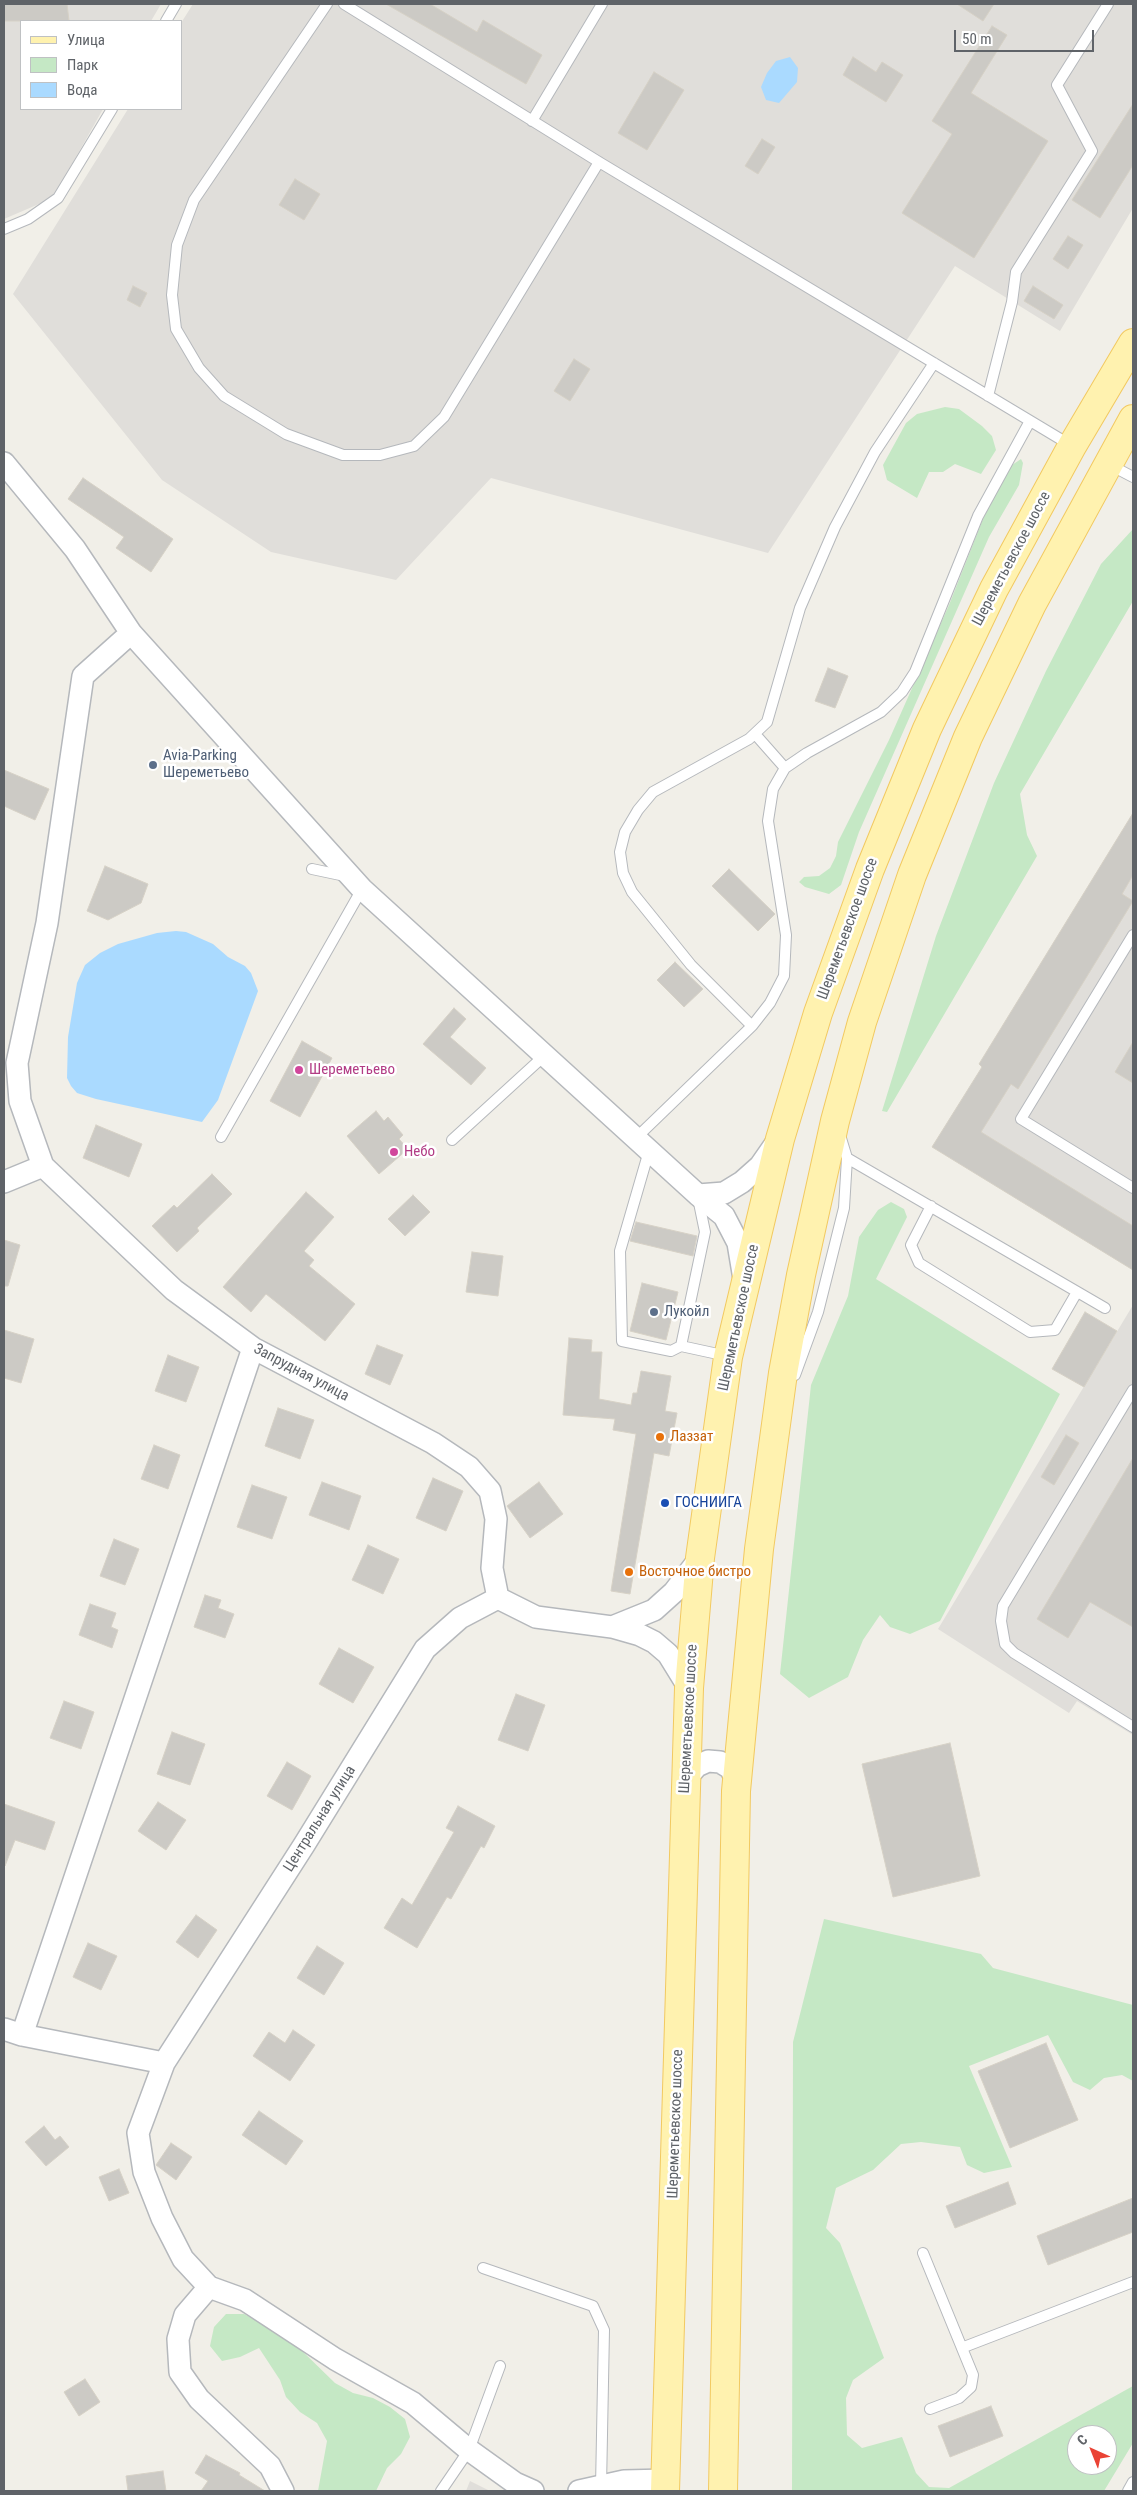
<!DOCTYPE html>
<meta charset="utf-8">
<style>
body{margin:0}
#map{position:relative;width:1137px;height:2495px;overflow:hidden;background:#f1efe8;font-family:"Roboto Condensed",sans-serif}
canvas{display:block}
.frame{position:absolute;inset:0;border:5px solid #5f6368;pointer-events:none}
.legend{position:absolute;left:20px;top:20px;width:162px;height:90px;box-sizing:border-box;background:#fff;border:1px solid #bfc1c3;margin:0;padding:6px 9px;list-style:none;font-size:15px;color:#5f6368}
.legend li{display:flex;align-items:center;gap:10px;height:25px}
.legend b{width:25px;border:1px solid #bfc1c3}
.north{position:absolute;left:1067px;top:2425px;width:50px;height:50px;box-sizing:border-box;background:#fff;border:1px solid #bfc1c3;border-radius:50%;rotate:316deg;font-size:14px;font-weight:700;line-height:20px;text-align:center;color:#5f6368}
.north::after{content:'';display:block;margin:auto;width:18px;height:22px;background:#ea4335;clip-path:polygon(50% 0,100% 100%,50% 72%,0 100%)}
.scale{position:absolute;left:954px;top:30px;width:140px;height:22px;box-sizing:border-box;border:2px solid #5f6368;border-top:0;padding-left:6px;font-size:15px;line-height:18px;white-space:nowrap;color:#5f6368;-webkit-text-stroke:4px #fff;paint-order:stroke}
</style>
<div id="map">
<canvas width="1137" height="2495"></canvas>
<div class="frame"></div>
<ul class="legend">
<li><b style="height:6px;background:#fff2af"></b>Улица</li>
<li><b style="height:14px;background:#c5e8c5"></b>Парк</li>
<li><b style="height:14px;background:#aadaff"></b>Вода</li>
</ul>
<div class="north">С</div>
<div class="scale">50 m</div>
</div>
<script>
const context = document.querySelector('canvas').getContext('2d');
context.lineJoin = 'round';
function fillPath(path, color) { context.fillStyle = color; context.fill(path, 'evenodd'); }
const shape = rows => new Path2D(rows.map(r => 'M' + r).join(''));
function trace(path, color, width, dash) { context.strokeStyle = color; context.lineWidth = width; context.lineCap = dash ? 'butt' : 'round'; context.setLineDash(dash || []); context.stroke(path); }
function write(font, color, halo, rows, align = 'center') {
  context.font = font + ' "Roboto Condensed",sans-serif'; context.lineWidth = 5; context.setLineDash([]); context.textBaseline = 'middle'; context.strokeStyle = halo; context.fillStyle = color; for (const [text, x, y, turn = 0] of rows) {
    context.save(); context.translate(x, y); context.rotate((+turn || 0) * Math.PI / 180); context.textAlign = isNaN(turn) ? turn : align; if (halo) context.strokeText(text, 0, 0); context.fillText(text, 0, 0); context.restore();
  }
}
fillPath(shape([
 [4,4,161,4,151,21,21,21,21,109,103,109,53,198,4,219],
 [193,4,1133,4,1133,208,1060,331,955,266,768,553,491,478,396,580,271,552,162,480,13,294,128,109,181,109,181,23],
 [1133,813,1133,1270,932,1147,982,1067,979,1064],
 [1133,1305,1133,1735,1077,1701,1069,1713,938,1629],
 [470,2481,490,2491,466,2491]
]), '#e0deda');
fillPath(shape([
 [945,407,959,409,982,426,992,436,996,450,981,474,955,464,943,472,929,472,917,498,887,480,883,465,906,423,917,414],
 [1021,459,1023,463,1019,485,989,537,859,832,841,885,829,894,805,887,799,882,804,877,819,876,830,868,836,856,838,842,889,740,949,605,996,486,1009,467],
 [1133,529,1133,601,1020,794,1027,835,1037,856,887,1112,882,1111,936,936,994,783,1046,671,1101,564],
 [891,1202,904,1209,907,1217,876,1279,1060,1394,940,1621,910,1634,890,1627,880,1615,863,1640,848,1677,809,1698,780,1674,811,1385,848,1296,859,1237,878,1210],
 [824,1919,981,1954,993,1968,1133,2005,1133,2081,1122,2075,1104,2078,1090,2090,1073,2082,1048,2035,969,2066,1012,2167,984,2173,967,2165,960,2147,921,2142,901,2144,873,2170,836,2188,826,2228,840,2243,884,2358,853,2380,846,2398,847,2435,862,2448,902,2437,916,2473,929,2487,949,2488,1133,2386,1133,2443,1104,2491,792,2491,793,2042],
 [1077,2435,1107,2435,1107,2465,1077,2465],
 [226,2314,244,2314,261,2323,276,2334,294,2343,335,2383,353,2393,373,2398,390,2407,405,2419,410,2437,401,2454,387,2468,376,2491,318,2491,327,2441,317,2423,300,2412,286,2397,280,2380,259,2348,240,2357,222,2361,210,2346,214,2327]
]), '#c5e8c5');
fillPath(shape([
 [790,57,798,68,797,82,779,103,766,100,761,87,767,73,776,61],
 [176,931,186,932,213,944,228,957,245,966,251,973,258,991,218,1100,202,1122,96,1099,77,1093,71,1086,67,1078,68,1037,77,983,85,965,100,953,118,944,157,933]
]), '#aadaff');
const building = shape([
 [4,4,67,4,69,21,4,21,4,4],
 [386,4,430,4,477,32,483,20,542,55,526,84,386,4],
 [957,4,994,4,983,21,957,4],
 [992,26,1007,35,971,93,1048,141,974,258,902,213,952,134,932,121,992,26],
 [853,57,876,72,882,62,903,75,886,102,843,75,853,57],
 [654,72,684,90,647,150,618,133,654,72],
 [1133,104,1133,165,1100,218,1072,200,1133,104],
 [762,139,775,147,758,174,745,166,762,139],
 [295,179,320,194,304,220,279,205,295,179],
 [1068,236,1083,245,1068,269,1053,259,1068,236],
 [133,286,147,293,140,307,127,300,133,286],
 [1033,286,1063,305,1054,319,1024,301,1033,286],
 [574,359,590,369,570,401,554,391,574,359],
 [83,478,173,539,151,572,116,548,124,537,68,499,83,478],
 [828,668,848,676,835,708,815,701,828,668],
 [4,770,49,789,35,820,4,806,4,770],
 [1133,813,1133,875,1122,894,1133,901,1018,1089,1011,1084,981,1132,1133,1226,1133,1270,932,1147,982,1067,979,1064,1133,813],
 [105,866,148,884,141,903,108,920,87,911,105,866],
 [729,869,775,914,758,931,712,886,729,869],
 [675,962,703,989,684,1007,657,980,675,962],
 [454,1008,466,1019,450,1037,486,1068,471,1085,423,1044,454,1008],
 [302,1041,332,1058,300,1117,270,1101,302,1041],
 [1133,1042,1133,1083,1115,1072,1133,1042],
 [376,1111,384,1121,388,1117,403,1135,399,1139,408,1149,379,1174,347,1136,376,1111],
 [96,1125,142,1144,129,1177,83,1158,96,1125],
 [212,1174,232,1194,197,1228,199,1231,177,1252,152,1226,174,1205,177,1208,212,1174],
 [306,1192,334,1217,304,1251,314,1260,309,1266,355,1304,325,1341,266,1294,251,1312,223,1287,306,1192],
 [413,1195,430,1212,405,1236,388,1219,413,1195],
 [636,1222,697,1236,693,1256,630,1241,636,1222],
 [4,1240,20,1245,8,1286,4,1286,4,1240],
 [472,1252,503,1256,498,1296,466,1292,472,1252],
 [642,1283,678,1292,666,1340,630,1331,642,1283],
 [1085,1312,1117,1331,1084,1387,1052,1369,1085,1312],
 [4,1330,34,1339,21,1383,4,1378,4,1330],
 [569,1338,592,1340,591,1352,602,1352,599,1399,631,1405,633,1393,637,1393,641,1371,671,1376,665,1411,677,1413,669,1456,654,1453,630,1594,611,1591,636,1434,613,1430,615,1419,563,1415,569,1338],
 [377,1345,403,1355,390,1385,365,1374,377,1345],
 [168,1355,199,1367,186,1402,155,1391,168,1355],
 [278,1408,314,1420,300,1459,265,1446,278,1408],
 [1066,1435,1079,1443,1054,1485,1041,1477,1066,1435],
 [154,1445,180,1455,168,1489,141,1479,154,1445],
 [1133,1458,1133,1627,1090,1602,1068,1638,1037,1619,1133,1458],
 [433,1478,463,1491,446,1531,416,1518,433,1478],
 [322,1482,361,1496,349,1530,309,1515,322,1482],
 [539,1482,563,1514,530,1538,507,1506,539,1482],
 [252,1485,287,1497,272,1539,237,1527,252,1485],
 [114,1539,139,1549,125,1585,100,1576,114,1539],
 [368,1545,399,1559,383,1594,352,1580,368,1545],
 [205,1595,221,1600,218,1608,234,1614,225,1638,194,1627,205,1595],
 [90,1604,116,1613,111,1627,118,1630,112,1648,79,1635,90,1604],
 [339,1648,374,1667,353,1703,319,1684,339,1648],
 [516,1694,545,1705,528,1751,498,1740,516,1694],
 [64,1701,94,1712,81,1749,50,1738,64,1701],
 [172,1732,205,1744,190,1785,157,1774,172,1732],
 [950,1743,980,1876,893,1897,862,1764,950,1743],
 [287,1762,311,1776,292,1810,267,1796,287,1762],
 [158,1802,186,1820,166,1850,138,1831,158,1802],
 [4,1804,55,1822,45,1850,15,1840,5,1866,4,1804],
 [458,1806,495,1826,484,1848,481,1846,451,1899,447,1897,417,1948,384,1928,402,1898,412,1905,454,1832,446,1828,458,1806],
 [196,1915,217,1930,198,1958,176,1942,196,1915],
 [88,1943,117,1956,101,1990,73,1977,88,1943],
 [317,1946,344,1963,324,1995,297,1978,317,1946],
 [293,2030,315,2045,290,2081,253,2056,269,2032,285,2043,293,2030],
 [1046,2043,1078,2120,1010,2148,978,2071,1046,2043],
 [259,2111,303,2141,286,2165,242,2135,259,2111],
 [44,2126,55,2140,60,2136,69,2147,46,2166,25,2142,44,2126],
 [171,2143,192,2157,176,2180,156,2165,171,2143],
 [119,2169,129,2193,109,2201,99,2177,119,2169],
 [1008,2182,1016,2204,955,2228,946,2206,1008,2182],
 [1133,2198,1133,2232,1048,2265,1037,2236,1133,2198],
 [85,2379,100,2402,79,2416,64,2392,85,2379],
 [991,2406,1003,2436,950,2457,938,2426,991,2406],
 [206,2455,240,2473,239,2475,265,2491,201,2491,208,2481,195,2473,206,2455],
 [163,2471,166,2491,128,2491,126,2476,163,2471]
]);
fillPath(building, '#cccac5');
trace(building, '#d6d1c6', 1);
const lane = shape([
 [327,4,194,200,177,245,172,295,176,329,199,368,224,396,286,434,343,455,380,455,414,446,444,417,599,162],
 [344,4,599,162,1072,446],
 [166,21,176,4],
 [532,121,602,4],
 [4,229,28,219,58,198,112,109],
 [988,396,1012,302,1016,272,1092,151,1057,85,1108,4],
 [1108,464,1133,477],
 [755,734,785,768],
 [312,869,345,876],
 [1133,935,1021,1119,1133,1188],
 [752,1026,770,1003,784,976,786,935,768,821,773,789,785,768,807,753,881,712,902,692,915,672,978,516,1030,421],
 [221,1137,362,889],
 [636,1138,752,1026,691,965,632,892,623,873,620,852,625,832,638,810,653,792,749,739,767,722,800,608,835,527,875,452,934,363],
 [452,1140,544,1056],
 [649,1151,620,1251,622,1341,671,1351,681,1346],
 [847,1158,1105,1308],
 [698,1198,705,1232,681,1346,727,1356],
 [931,1206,911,1245,919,1263,1030,1332,1055,1330,1077,1292],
 [795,1375,818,1312,844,1208,847,1158,840,1135],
 [1133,1390,1003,1606,1001,1621,1005,1644,1014,1653,1133,1727],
 [923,2253,973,2375,971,2387,959,2398,930,2409],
 [483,2268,593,2306,604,2330,601,2487],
 [964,2347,1133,2282],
 [441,2491,469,2450,500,2366],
 [1128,2491,1133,2482]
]);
const street = shape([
 [4,463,75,549,131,633,362,889,698,1195,724,1216,738,1243,744,1279],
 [131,633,83,676,47,923,17,1063,20,1101,43,1166,174,1290,253,1348,433,1443,469,1467,490,1491,496,1519,492,1568,498,1598],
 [4,1182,43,1166],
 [698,1195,724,1193,742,1182,760,1166,776,1143],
 [498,1598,536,1617,612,1627,640,1635,654,1642,668,1654,689,1688],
 [612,1627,654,1610,674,1592,700,1558],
 [686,1787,689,1775,697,1766,708,1761,720,1762,730,1768,736,1779,736,1788],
 [4,2029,22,2035,164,2063],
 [22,2035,253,1348],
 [209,2287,183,2259,162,2218,144,2172,138,2133,164,2063,304,1845,425,1649,460,1618,498,1598],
 [283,2491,270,2466,199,2399,180,2372,178,2339,185,2315,209,2287,245,2300,335,2359,413,2403,469,2450,515,2483,533,2491],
 [579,2491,624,2481,666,2480]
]);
const primary = shape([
 [665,2491,689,1688,700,1558,728,1357,780,1139,818,1013,870,869,927,729,994,589,1072,446,1133,343],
 [723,2491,736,1791,759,1549,783,1373,801,1275,835,1121,862,1022,912,875,968,737,1032,604,1133,419]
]);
trace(lane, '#b5b8bc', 12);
trace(street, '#b5b8bc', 24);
trace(primary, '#f2c960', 30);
trace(lane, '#fff', 10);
trace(street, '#fff', 21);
trace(primary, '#fff2af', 28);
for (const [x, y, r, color] of [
 [153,765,5,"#5c6f8a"],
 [299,1070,5,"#d1479c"],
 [394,1152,5,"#d1479c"],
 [654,1312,5,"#5c6f8a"],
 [660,1437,5,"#e8710a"],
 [665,1503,5,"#1a4fb4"],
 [629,1572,5,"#e8710a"]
]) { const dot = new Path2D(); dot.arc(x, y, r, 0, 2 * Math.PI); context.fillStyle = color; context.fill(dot); trace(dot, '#fff', 2); }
write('15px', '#5f6368', '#fff', [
 ["Шереметьевское шоссе",1012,559,-62],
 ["Шереметьевское шоссе",848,929,-70],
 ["Шереметьевское шоссе",739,1318,-78],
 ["Запрудная улица",301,1373,28],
 ["Шереметьевское шоссе",689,1719,-87],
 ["Центральная улица",320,1819,-58],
 ["Шереметьевское шоссе",676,2124,-88]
]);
write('15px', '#4e5e75', '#fff', [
 ["Avia-Parking",163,756],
 ["Шереметьево",163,773],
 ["Лукойл",664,1312]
], 'left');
write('15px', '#b23c85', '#fff', [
 ["Шереметьево",309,1070],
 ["Небо",404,1152]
], 'left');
write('15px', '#c56008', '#fff', [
 ["Лаззат",670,1437],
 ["Восточное бистро",639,1572]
], 'left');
write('15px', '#164399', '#fff', [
 ["ГОСНИИГА",675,1503]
], 'left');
</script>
